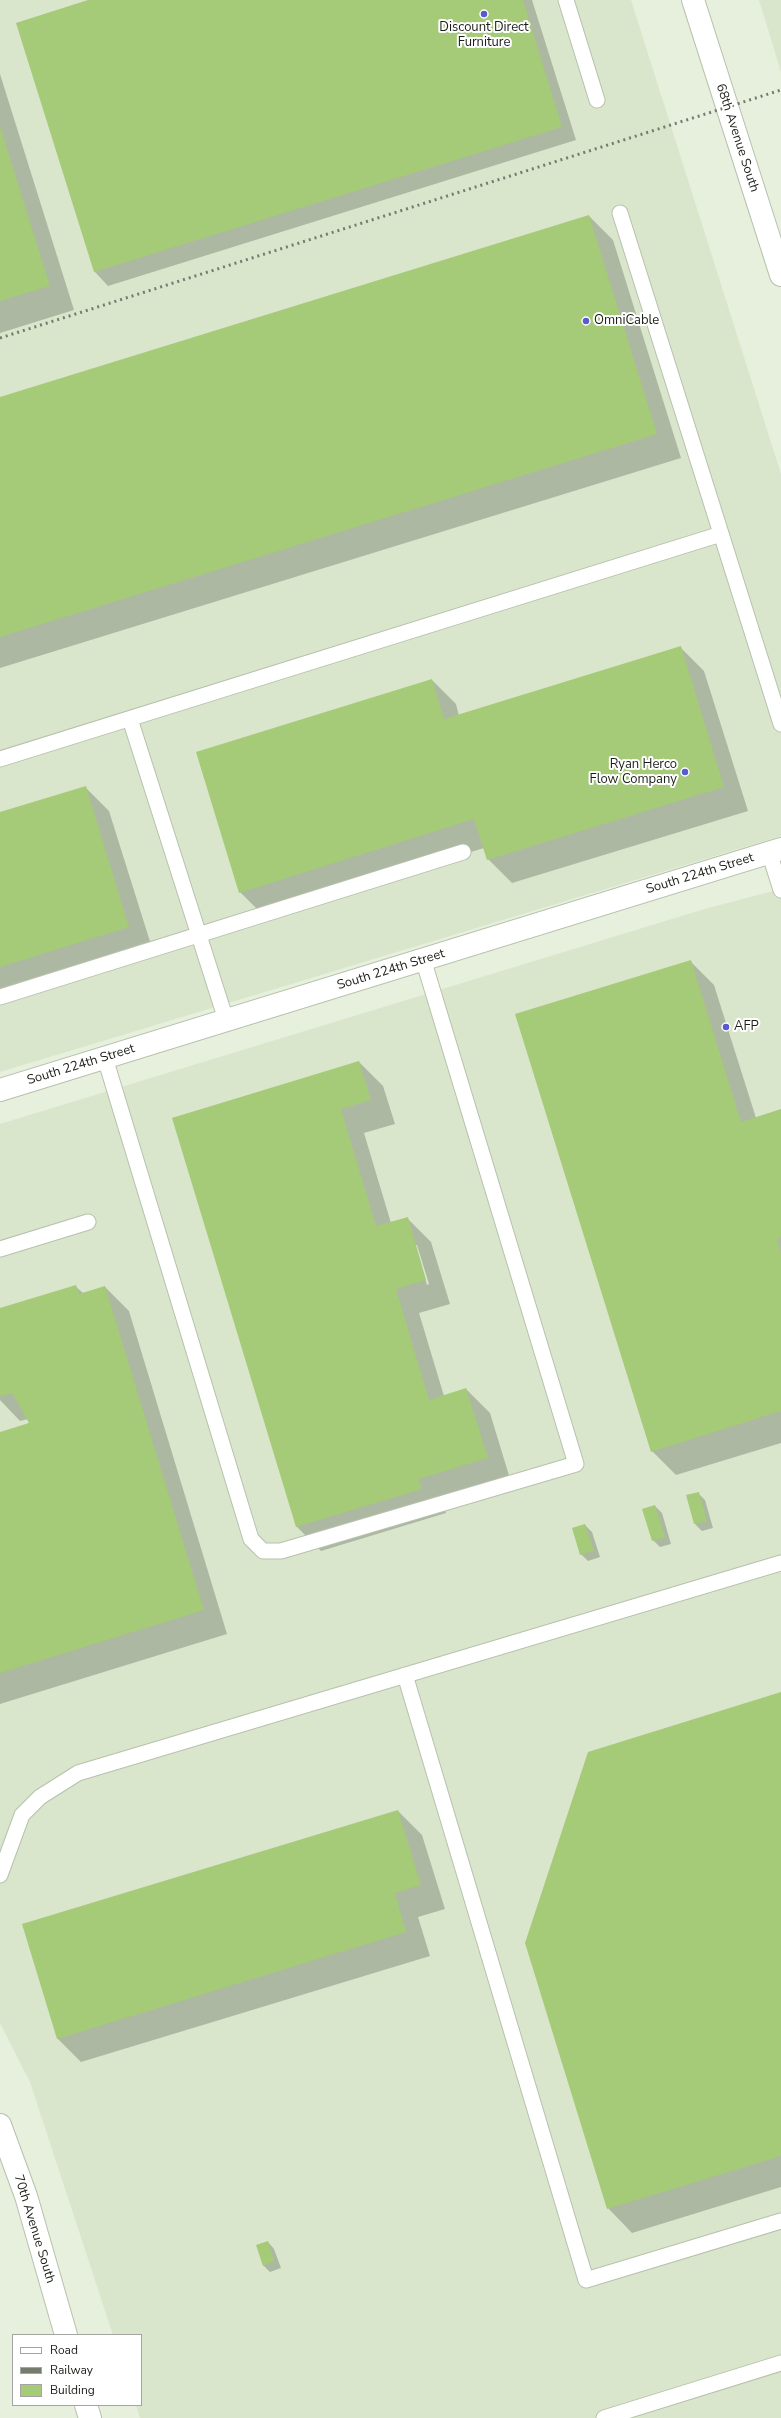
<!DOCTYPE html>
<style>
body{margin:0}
#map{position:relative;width:781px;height:2418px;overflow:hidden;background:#e6f0dc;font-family:"Nunito Sans",sans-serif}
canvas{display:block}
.legend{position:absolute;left:12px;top:2334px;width:130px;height:72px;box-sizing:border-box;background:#fff;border:1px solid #a4a5a3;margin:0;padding:5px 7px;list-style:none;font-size:12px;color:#1c1f18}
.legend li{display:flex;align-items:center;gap:8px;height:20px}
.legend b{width:20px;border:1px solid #a4a5a3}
</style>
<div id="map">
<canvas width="781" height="2418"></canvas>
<ul class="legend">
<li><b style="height:5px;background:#fff"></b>Road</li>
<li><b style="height:5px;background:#757b6f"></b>Railway</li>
<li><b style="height:11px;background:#a5ca78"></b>Building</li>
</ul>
</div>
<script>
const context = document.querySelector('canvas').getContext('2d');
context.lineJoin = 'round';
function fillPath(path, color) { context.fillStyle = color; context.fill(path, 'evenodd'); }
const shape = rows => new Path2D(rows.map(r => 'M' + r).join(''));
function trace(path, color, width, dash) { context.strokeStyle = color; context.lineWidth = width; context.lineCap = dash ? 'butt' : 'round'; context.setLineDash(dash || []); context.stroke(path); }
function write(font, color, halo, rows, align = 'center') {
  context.font = font + ' "Nunito Sans",sans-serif'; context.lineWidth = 4; context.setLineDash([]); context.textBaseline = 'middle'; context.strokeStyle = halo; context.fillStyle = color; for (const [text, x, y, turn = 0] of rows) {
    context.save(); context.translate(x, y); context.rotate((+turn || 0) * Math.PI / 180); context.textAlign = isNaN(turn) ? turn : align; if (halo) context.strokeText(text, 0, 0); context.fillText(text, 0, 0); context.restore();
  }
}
fillPath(shape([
 [0,0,631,0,781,474,781,836,0,1072],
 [759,0,781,0,781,72],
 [781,889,781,2418,140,2418,136,2405,141,2405,141,2335,113,2335,30,2082,0,2023,0,1124,708,908]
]), '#d9e6cb');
fillPath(shape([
 [92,0,532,0,576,140,108,286,95,272,17,23],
 [0,74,74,310,0,333],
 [589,216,613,240,681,458,0,668,0,398],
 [680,647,704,671,748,811,512,883,488,859,484,848,264,916,240,892,432,680,456,704,459,716],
 [85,787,109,811,153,951,0,998,0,813],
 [690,961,714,985,756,1118,781,1110,781,1443,676,1475,652,1451],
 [359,1062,383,1086,395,1124,364,1133,391,1223,407,1218,431,1242,450,1304,419,1313,444,1396,466,1389,490,1413,511,1482,443,1503,446,1513,321,1551,297,1527,173,1118],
 [415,1245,417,1245,429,1284,427,1285],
 [75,1286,83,1293,105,1287,129,1311,227,1634,0,1704,0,1433,30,1423,28,1419,20,1421,0,1400,0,1309],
 [698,1493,705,1500,713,1528,702,1531,695,1524],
 [655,1506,662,1513,671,1544,660,1547,653,1540],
 [585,1525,592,1532,600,1557,588,1561,581,1554],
 [781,1694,781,2187,632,2233,608,2208],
 [398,1811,422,1835,445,1909,418,1917,430,1956,81,2062,57,2038],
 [268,2242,274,2249,281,2268,270,2272,263,2265]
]), '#0003');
fillPath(shape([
 [88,0,523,0,562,127,94,272,16,23],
 [0,126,50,286,0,301],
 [589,215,657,434,0,637,0,397],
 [681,646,724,787,487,860,474,819,239,893,196,752,432,679,444,719],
 [86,786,129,927,0,967,0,812],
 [691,960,741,1122,781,1109,781,1237,777,1238,781,1253,781,1411,651,1452,515,1014],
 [359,1061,371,1100,341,1109,376,1226,408,1217,426,1280,396,1289,429,1400,466,1388,488,1458,419,1479,422,1489,296,1527,172,1118],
 [76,1285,79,1294,105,1286,204,1610,0,1673,0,1432,29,1423,12,1393,0,1396,0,1308],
 [699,1492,707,1521,694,1524,686,1495],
 [655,1505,665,1537,652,1541,642,1509],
 [585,1524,594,1551,580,1555,572,1528],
 [781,1692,781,2156,607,2209,525,1943,588,1752],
 [398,1810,421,1885,395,1893,406,1932,57,2039,22,1924],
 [268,2241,274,2261,263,2266,256,2245]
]), '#a5ca78');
const lane = shape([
 [566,0,597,100],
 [620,213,781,724],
 [130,719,226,1020],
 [0,759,721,534],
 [769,852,781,890],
 [0,997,463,852],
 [105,1058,251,1539,263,1551,281,1551,576,1464,423,959],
 [0,1249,88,1222],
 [405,1675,586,2280,781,2221],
 [0,1875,22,1815,40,1797,78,1773,781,1563],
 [604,2418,781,2363]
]);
const street = shape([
 [0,1090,781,849],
 [0,2125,26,2196,66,2335],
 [86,2405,90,2418]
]);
const primary = shape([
 [693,0,781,275]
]);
trace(lane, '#b7c1ad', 17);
trace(street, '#b7c1ad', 24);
trace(primary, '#b7c1ad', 24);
trace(lane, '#fff', 15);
trace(street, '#fff', 22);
trace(primary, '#fff', 22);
trace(shape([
 [0,338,781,90]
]), '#757b6f', 3, [2, 4]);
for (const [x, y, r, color] of [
 [484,14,4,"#5959d0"],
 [586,321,4,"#5959d0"],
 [685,772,4,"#5959d0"],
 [726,1027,4,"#5959d0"]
]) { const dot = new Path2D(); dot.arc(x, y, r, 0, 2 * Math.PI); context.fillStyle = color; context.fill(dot); trace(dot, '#fff', 1.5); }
write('13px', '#1c1f18', '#fff', [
 ["Discount Direct",484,28,"center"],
 ["Furniture",484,43,"center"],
 ["OmniCable",594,321],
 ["Ryan Herco",677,765,"right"],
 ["Flow Company",677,780,"right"],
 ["AFP",734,1027]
], 'left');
write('13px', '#1c1f18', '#fff', [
 ["68th Avenue South",737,138,72],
 ["South 224th Street",700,874,-17],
 ["South 224th Street",391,970,-17],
 ["South 224th Street",81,1065,-17],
 ["70th Avenue South",34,2229,73]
]);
</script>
